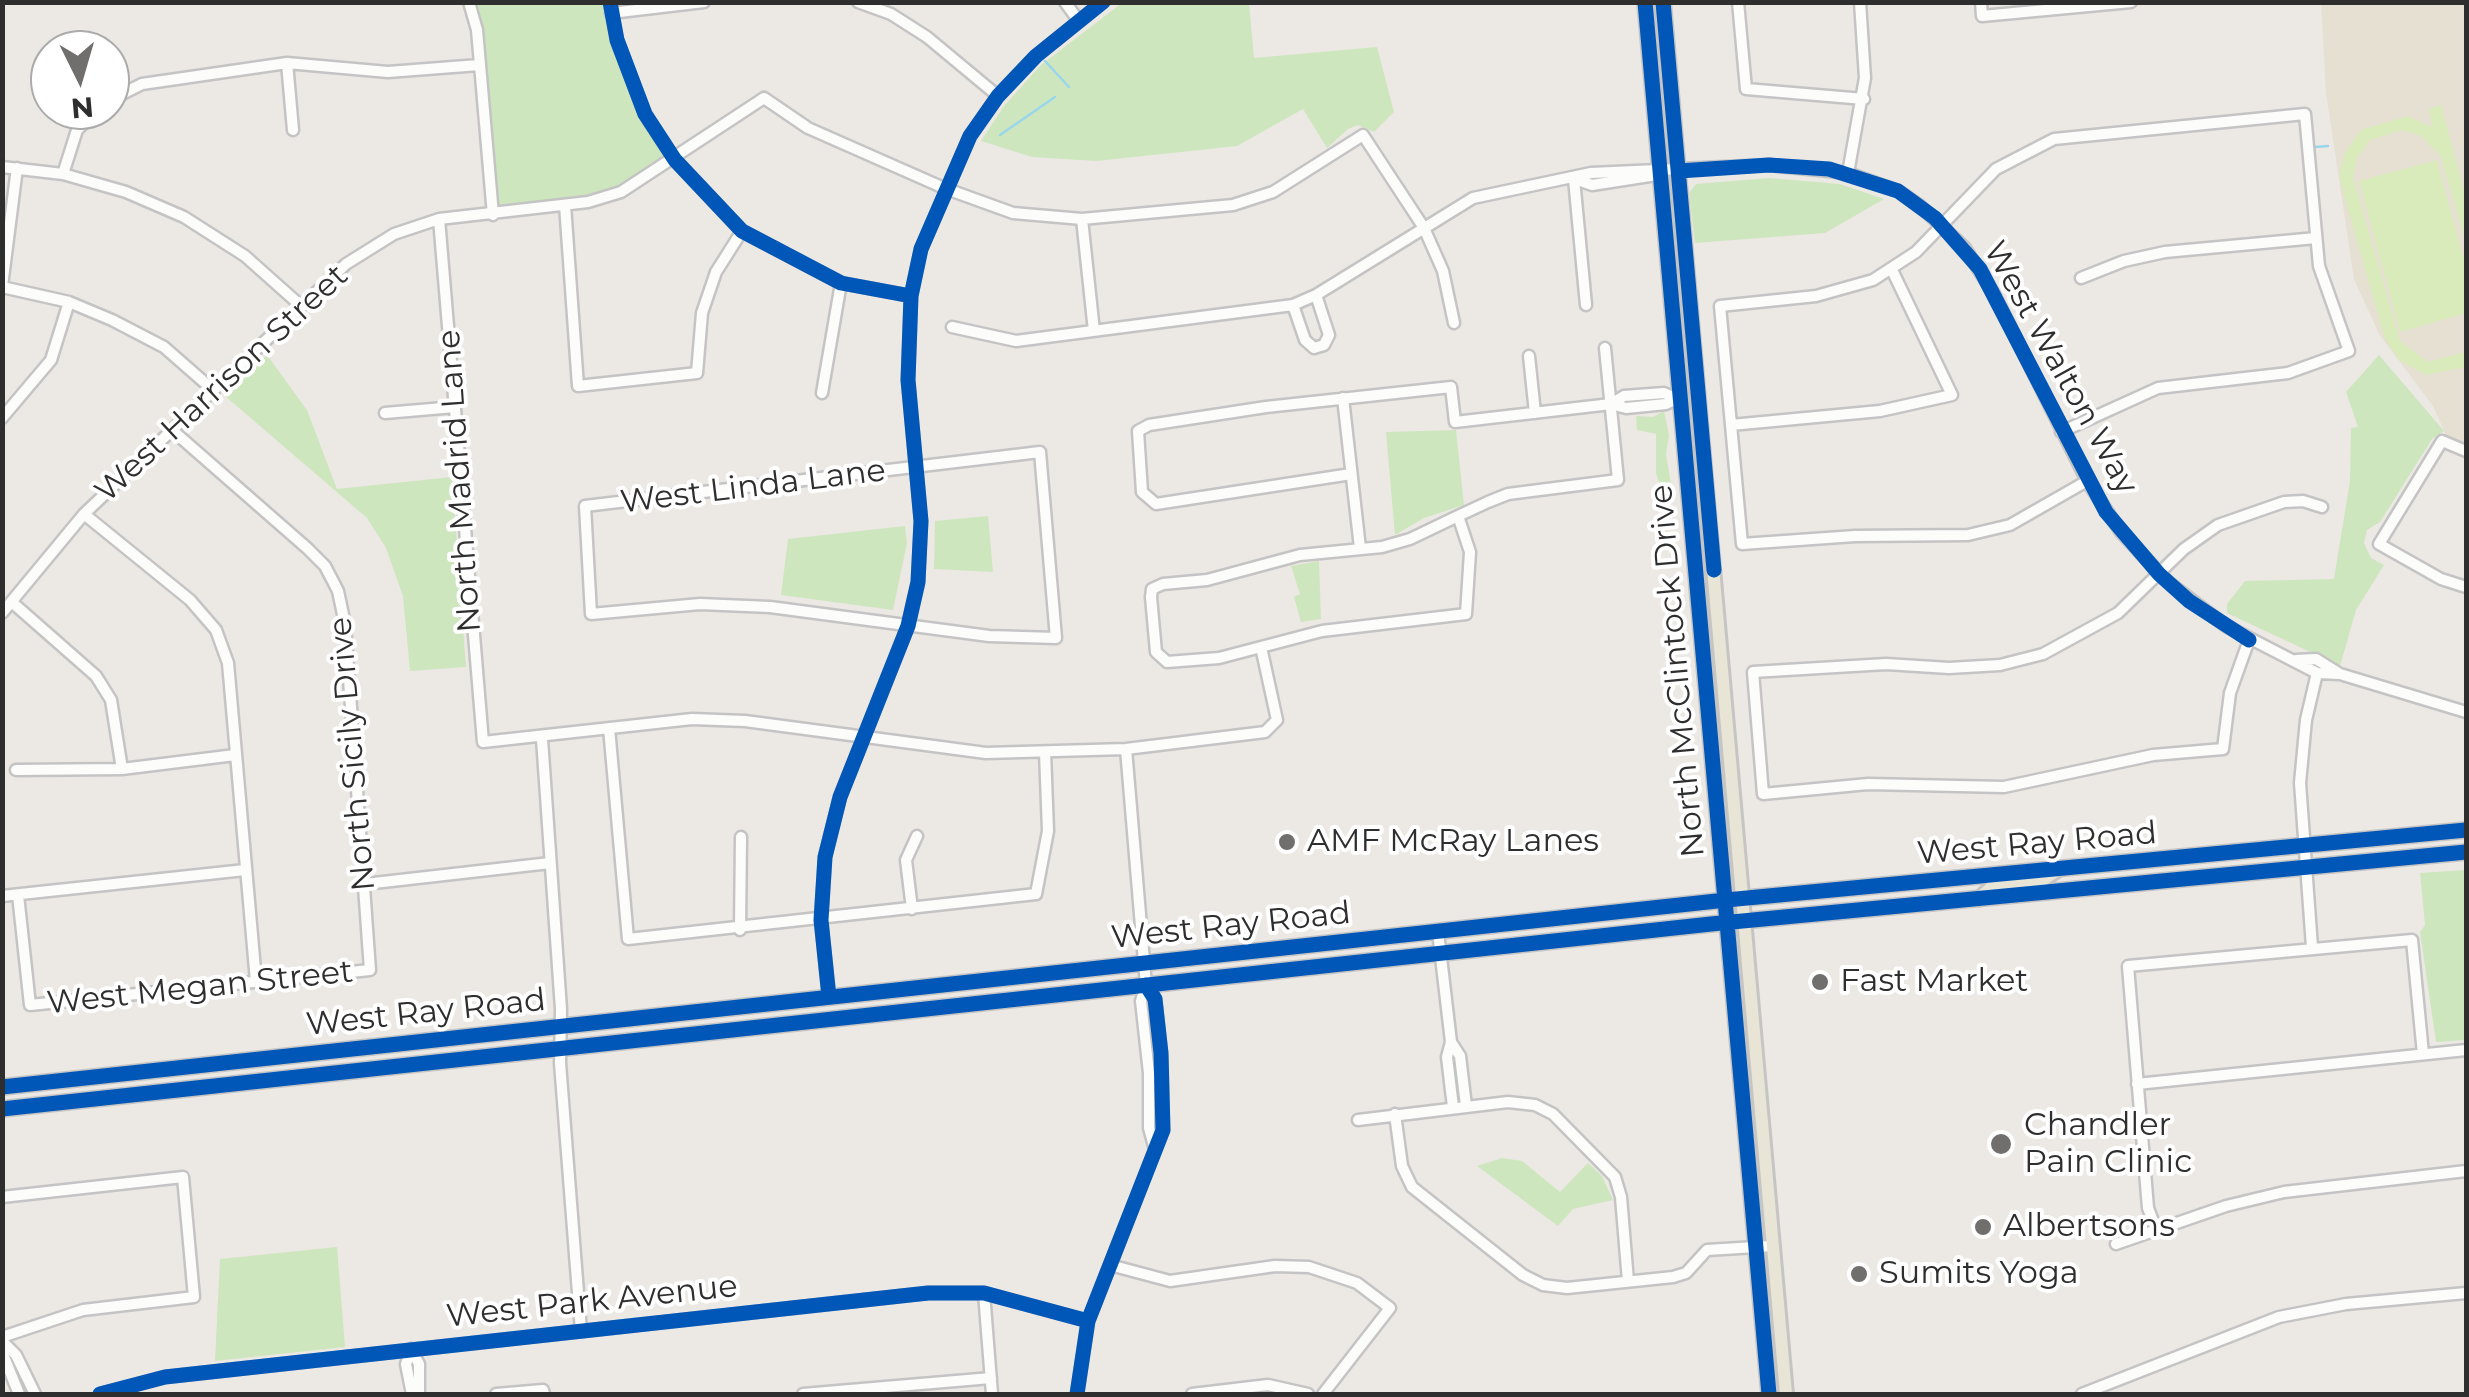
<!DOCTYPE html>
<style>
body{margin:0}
#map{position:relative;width:2469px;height:1397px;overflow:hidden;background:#ece8e4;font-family:Montserrat,sans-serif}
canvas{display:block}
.frame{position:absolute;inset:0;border:5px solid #2e2e2e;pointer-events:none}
.north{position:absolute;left:30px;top:30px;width:100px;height:100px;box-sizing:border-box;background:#fff;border:2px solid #ababab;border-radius:50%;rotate:175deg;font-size:28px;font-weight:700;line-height:40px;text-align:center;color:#2e2e2e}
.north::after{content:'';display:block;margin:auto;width:35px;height:45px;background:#706f6e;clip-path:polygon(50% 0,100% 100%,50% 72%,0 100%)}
</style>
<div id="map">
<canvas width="2469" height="1397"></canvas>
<div class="frame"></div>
<div class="north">N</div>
</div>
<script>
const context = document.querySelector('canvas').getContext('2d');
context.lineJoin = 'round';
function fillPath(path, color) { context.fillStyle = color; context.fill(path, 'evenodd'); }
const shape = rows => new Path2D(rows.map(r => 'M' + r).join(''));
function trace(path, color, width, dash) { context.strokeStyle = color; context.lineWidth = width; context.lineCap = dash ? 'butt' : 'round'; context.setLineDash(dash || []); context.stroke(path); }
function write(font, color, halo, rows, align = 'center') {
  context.font = font + ' Montserrat,sans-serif'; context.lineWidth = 8; context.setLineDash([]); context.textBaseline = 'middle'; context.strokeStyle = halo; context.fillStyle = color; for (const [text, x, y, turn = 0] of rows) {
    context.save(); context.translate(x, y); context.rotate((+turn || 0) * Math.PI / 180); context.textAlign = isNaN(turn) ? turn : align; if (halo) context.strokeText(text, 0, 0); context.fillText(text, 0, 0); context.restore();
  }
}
fillPath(shape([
 [2321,2,2466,3,2466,443,2446,435,2433,406,2379,334,2354,279,2326,93]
]), '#e6e0d3');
fillPath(shape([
 [469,3,610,3,629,77,675,160,621,192,493,215],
 [1122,3,1249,3,1254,58,1377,47,1394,112,1374,132,1358,125,1348,129,1327,148,1303,109,1237,146,1096,161,1032,157,981,141,1004,106,1041,65],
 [1769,178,1840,184,1884,199,1825,233,1695,243,1689,193,1696,184],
 [267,355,307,410,337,489,452,477,466,667,410,671,403,596,386,548,367,518,225,396],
 [2379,355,2444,431,2432,439,2380,522,2367,530,2364,543,2371,558,2384,565,2356,610,2340,666,2227,613,2227,604,2245,581,2334,579,2350,481,2351,428,2358,427,2346,392],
 [1664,411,1669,435,1666,454,1672,490,1668,492,1661,489,1656,473,1656,434,1637,430,1636,416,1653,417],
 [1456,430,1464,505,1424,518,1395,535,1386,432],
 [988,516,993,572,934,569,935,521],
 [905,526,907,543,893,610,781,595,788,539],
 [1319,561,1321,619,1301,622,1294,597,1300,594,1291,566],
 [2466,870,2466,1040,2436,1042,2420,932,2425,925,2420,873],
 [1502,1158,1522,1161,1560,1192,1588,1163,1602,1176,1613,1200,1573,1209,1558,1226,1477,1166],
 [337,1247,345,1347,215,1361,220,1259]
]), '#cee6be');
fillPath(shape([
 [2441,105,2466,198,2466,243,2440,155,2421,136,2402,130,2370,140,2357,158,2353,177,2400,341,2428,362,2466,352,2466,367,2426,375,2399,360,2385,339,2339,177,2345,152,2361,130,2408,116,2432,127,2429,109],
 [2437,160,2466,267,2466,313,2400,332,2359,181]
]), '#d9eabb');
trace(shape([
 [1045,61,1069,87],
 [1000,135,1055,97],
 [2315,147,2328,146]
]), '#99d6ec', 2.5);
const minor = shape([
 [469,2,477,30,493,215],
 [610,2,617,40,645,114,675,160,742,231,841,283,911,296],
 [858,2,891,14,927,37,998,96],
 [1065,2,1078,20],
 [1738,2,1746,89,1864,99],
 [1981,2,1982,16,2131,2],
 [611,13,704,2],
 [287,63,293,130],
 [110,100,142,84,287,63,388,72,479,65],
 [2,167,63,174,126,192,184,217,245,256,300,305],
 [1848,173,1865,78,1860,2],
 [63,174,77,130,97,110],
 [1574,179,1586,305],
 [1575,179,1592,185,1656,175],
 [565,205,578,386,697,373,702,313,716,272,742,231],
 [439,219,483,742,692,719,745,721,986,753,1126,749,1265,732,1277,720,1261,647],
 [1082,219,1094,331],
 [2081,278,2124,261,2165,252,2316,238],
 [2,286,17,168],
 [2,287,69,302,112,320,164,347,212,389],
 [1293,305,1305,340,1314,348,1324,345,1329,335,1316,295],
 [952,327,1016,341,1293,305,1316,295,1473,198,1591,173,1769,165,1848,173,1898,191,1919,205,1965,248,1994,294,2087,481,2121,532,2168,582,2226,626,2317,673,2340,674,2466,712],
 [1529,356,1535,413],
 [822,393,841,283],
 [1343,398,1360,548],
 [1611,404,1624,396,1664,393,1675,398],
 [385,413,455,407],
 [2,418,51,360,69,302],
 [1731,425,1880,411,1952,395,1892,270],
 [2061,432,2158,388,2288,373,2349,351,2319,266,2305,114,2054,139,1996,169,1916,252,1873,280,1816,296,1720,306,1742,544,1855,536,1968,535,2010,525,2087,481],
 [2466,451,2442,441,2379,544,2441,579,2466,587],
 [1040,452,1056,638,989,636,770,607,700,604,591,614,585,506,1040,452],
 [1351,474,1156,504,1142,492,1138,431,1149,425,1266,407,1451,387,1455,422,1611,404,1626,408,1666,404,1681,397],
 [84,514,190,600,216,630,228,663,256,981],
 [1458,516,1470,552,1466,614,1322,631,1219,658,1167,662,1156,652,1151,597,1152,589,1163,584,1207,580,1300,555,1382,547,1410,539,1458,516,1488,502,1508,494,1618,480,1605,348],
 [14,604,96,676,111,700,122,769],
 [2,613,84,514,346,264,394,234,439,219,588,202,621,192,764,98,808,128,944,188,1013,213,1082,219,1233,205,1273,192,1363,135,1424,228,1443,271,1454,323],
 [2249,640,2230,693,2223,749,2153,755,2004,787,1868,784,1763,794,1753,672,1886,664,1949,668,2000,665,2043,654,2118,613,2184,549,2218,525,2284,502,2303,501,2322,507],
 [2296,660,2316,659,2340,674],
 [609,728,628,939,1036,894,1048,831,1045,752],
 [542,739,561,1009,560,1063,581,1331],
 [1126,749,1146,985,1141,1001,1149,1073,1149,1128,1154,1146],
 [16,770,122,769,235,755],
 [365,884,550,863],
 [18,895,30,1005,370,970,345,624,338,591,325,566,307,548,172,430],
 [2,896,245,870],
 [912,909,906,860,917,836],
 [740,930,741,837],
 [1438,932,1451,1042,1447,1057,1453,1107],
 [2312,947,2300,783,2306,720,2317,673],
 [829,997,821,920,825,857,840,797,908,626,918,582,921,521,908,380,911,296,921,249,970,136,998,96,1036,56,1103,2],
 [1451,1042,1460,1056,1466,1106],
 [2137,1084,2466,1050],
 [1395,1114,1402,1166,1412,1187,1523,1275,1543,1285,1567,1288,1673,1277,1686,1273,1707,1250,1772,1246],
 [1358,1120,1508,1102,1535,1105,1553,1114,1615,1177,1621,1197,1628,1281],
 [2,1197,183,1177,194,1297,83,1310,2,1337],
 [2156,1229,2148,1208,2128,966,2412,940,2423,1054],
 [2116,1244,2226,1206,2284,1192,2466,1171],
 [1110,1265,1170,1281,1275,1266,1309,1267,1357,1283,1390,1308,1323,1394],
 [984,1293,992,1394],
 [2,1341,16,1355,35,1394],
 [411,1349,419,1364,419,1394],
 [411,1349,406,1364,412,1394],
 [2,1352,19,1394],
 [100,1394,165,1377,928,1293,984,1293,1088,1321],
 [496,1394,543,1390,544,1394],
 [803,1394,991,1378],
 [1077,1394,1088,1321,1163,1130,1161,1053,1155,999,1146,985],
 [1192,1394,1268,1385,1308,1394],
 [2082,1394,2279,1317,2346,1304,2466,1293]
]);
const major = shape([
 [1645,2,1769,1394],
 [1663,2,1786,1394],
 [1979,899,1993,886,2041,881,2057,870],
 [2,1087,1726,900,2466,830],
 [2,1109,1711,924,2466,852]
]);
trace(minor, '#c5c4c5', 15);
trace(major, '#c6c5c4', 18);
trace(minor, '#fcfcfb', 10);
trace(major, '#e8e4d6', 12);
trace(shape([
 [610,2,617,40,645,114,675,160,742,231,841,283,911,296],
 [1645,2,1769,1394],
 [1663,2,1714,570],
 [1679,171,1769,165,1829,169,1898,191,1935,218,1980,269,2106,512,2159,574,2189,601,2249,640],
 [829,997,821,920,825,857,840,797,908,626,918,582,921,521,908,380,911,296,921,249,970,136,998,96,1036,56,1103,2],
 [2,1087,1726,900,2466,830],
 [2,1109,1711,924,2466,852],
 [100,1394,165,1377,928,1293,984,1293,1088,1321],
 [1077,1394,1088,1321,1163,1130,1161,1053,1155,999,1146,985]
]), '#0057b8', 15);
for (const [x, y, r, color] of [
 [1287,842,10,"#706f6e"],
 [1820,982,10,"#706f6e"],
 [2001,1144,12,"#706f6e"],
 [1983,1227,10,"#706f6e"],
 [1859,1274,10,"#706f6e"]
]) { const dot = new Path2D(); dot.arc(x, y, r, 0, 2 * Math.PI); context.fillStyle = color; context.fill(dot); trace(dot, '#fff', 4); }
write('32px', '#2e2e2e', '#fff', [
 ["West Walton Way",2060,368,61],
 ["West Harrison Street",222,384,-43],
 ["North Madrid Lane",460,481,-94],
 ["West Linda Lane",753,487,-7],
 ["North McClintock Drive",1678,671,-95],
 ["North Sicily Drive",353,754,-95],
 ["West Ray Road",2037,844,-5],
 ["West Ray Road",1231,926,-6],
 ["West Megan Street",200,988,-6],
 ["West Ray Road",426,1013,-6],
 ["West Park Avenue",592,1302,-6]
]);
write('32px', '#2e2e2e', '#fff', [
 ["AMF McRay Lanes",1307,842],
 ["Fast Market",1840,982],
 ["Chandler",2024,1126],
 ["Pain Clinic",2024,1163],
 ["Albertsons",2003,1227],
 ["Sumits Yoga",1879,1274]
], 'left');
</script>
